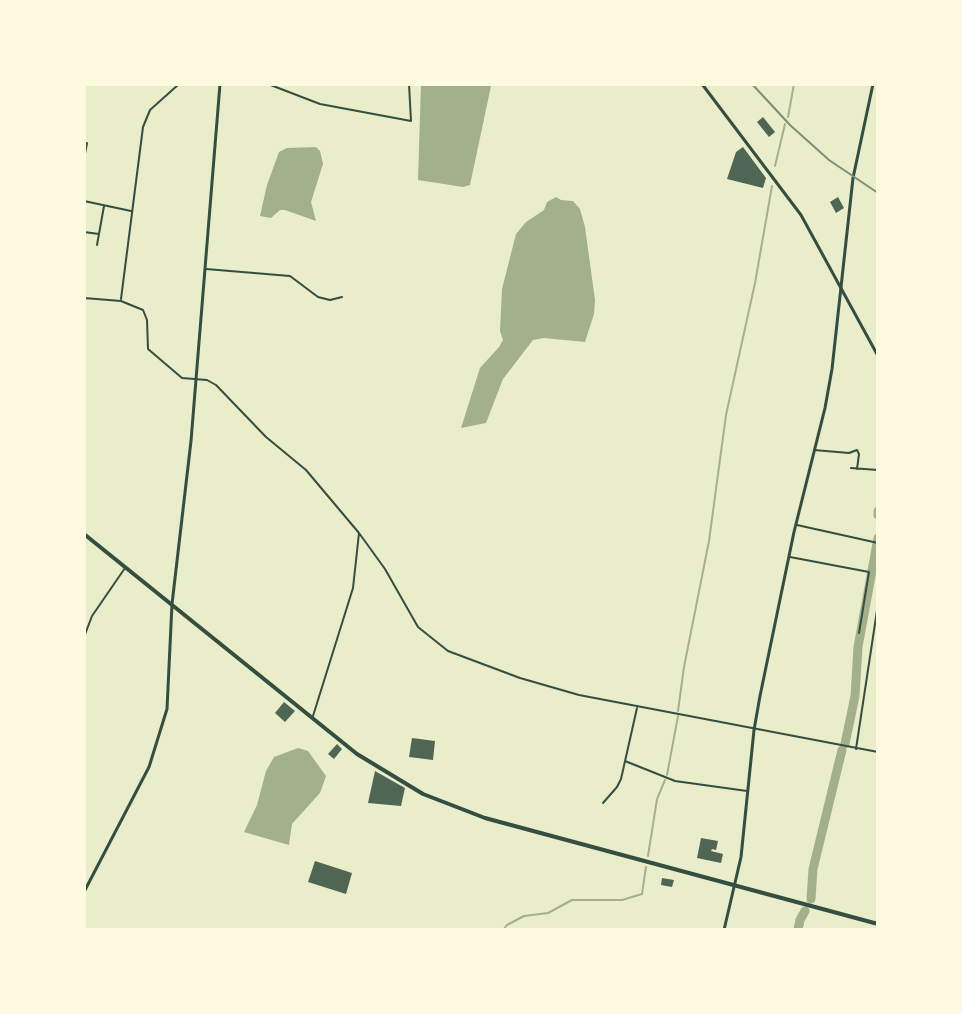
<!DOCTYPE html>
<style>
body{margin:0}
#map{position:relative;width:962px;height:1014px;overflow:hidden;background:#e9edc9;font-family:"Sofia Sans Condensed",sans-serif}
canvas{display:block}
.frame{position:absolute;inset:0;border:86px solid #fefae0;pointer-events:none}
</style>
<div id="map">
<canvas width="962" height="1014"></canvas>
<div class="frame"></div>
</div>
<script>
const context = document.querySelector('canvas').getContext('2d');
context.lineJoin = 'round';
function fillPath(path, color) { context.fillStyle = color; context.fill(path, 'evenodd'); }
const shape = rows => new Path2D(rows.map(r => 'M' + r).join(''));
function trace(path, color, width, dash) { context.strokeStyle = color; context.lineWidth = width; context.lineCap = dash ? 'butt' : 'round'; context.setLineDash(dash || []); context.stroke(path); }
fillPath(shape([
 [421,84,491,86,470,185,463,187,418,180],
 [316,147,320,151,323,164,311,202,316,221,285,210,280,210,271,218,260,216,267,185,279,152,287,148],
 [556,197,561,200,573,201,580,209,585,227,595,300,594,314,585,342,544,338,533,340,503,379,486,423,461,428,480,368,499,347,503,340,500,331,502,289,516,234,526,222,544,210,547,202],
 [298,748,308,751,326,776,320,793,292,824,289,845,244,832,257,805,266,771,274,757]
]), '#a3b18a');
trace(shape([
 [788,117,794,84],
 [775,166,785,124],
 [678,711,684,667,709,541,726,415,755,283,772,186],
 [667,775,678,716],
 [648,856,657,799,665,780],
 [503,930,507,925,524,916,548,913,572,900,622,900,642,894,646,867]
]), '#a3b18a', 2);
trace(shape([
 [878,511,878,515],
 [845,744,855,696,858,647,878,538],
 [811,899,813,869,842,750],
 [798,930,800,920,805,911]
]), '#a3b18a', 9);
fillPath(shape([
 [763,117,775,132,769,137,757,122],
 [743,147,766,178,763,188,727,179,736,152],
 [838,197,844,208,836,213,830,202],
 [284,702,295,711,285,722,275,713],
 [412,738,435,741,433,760,409,757],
 [337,744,342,749,334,759,328,754],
 [375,771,405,788,401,806,368,803],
 [701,838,718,841,716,850,712,849,711,851,723,854,721,863,697,858],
 [315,861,352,873,346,894,308,882],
 [662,878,674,880,672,887,661,885]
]), '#4f6655');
trace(shape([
 [268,84,320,104,411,121,409,84],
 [84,159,87,143],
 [84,201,131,211],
 [84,232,99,234],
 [97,245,104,206],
 [206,269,290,276,318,297,330,300,342,297],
 [84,298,121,301,143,310,147,320,148,349,182,378,207,380,216,385,266,437,306,470,359,533,385,569,418,627,448,651,520,678,579,695,878,752],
 [121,299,143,127,150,110,179,84],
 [814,450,849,453,857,450,859,454,857,469],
 [851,468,878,470],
 [797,525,878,543],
 [790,557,869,572,859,633],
 [84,637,92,616,125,568],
 [313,716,353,588,359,533],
 [856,749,878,604],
 [625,761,675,781,747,791],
 [603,803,617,787,621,779,637,708]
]), '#344e41', 2);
trace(shape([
 [84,892,149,767,167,709,172,604,191,441,220,84],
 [724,930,741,857,754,730,760,696,794,532,825,408,832,369,853,178,873,84]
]), '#344e41', 3);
trace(shape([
 [702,84,801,215,878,356]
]), '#344e41', 3);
trace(shape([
 [84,534,357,754,423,794,485,818,878,924]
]), '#344e41', 4);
trace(shape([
 [752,84,790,125,829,160,878,193]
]), '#7c8e77', 2);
</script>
